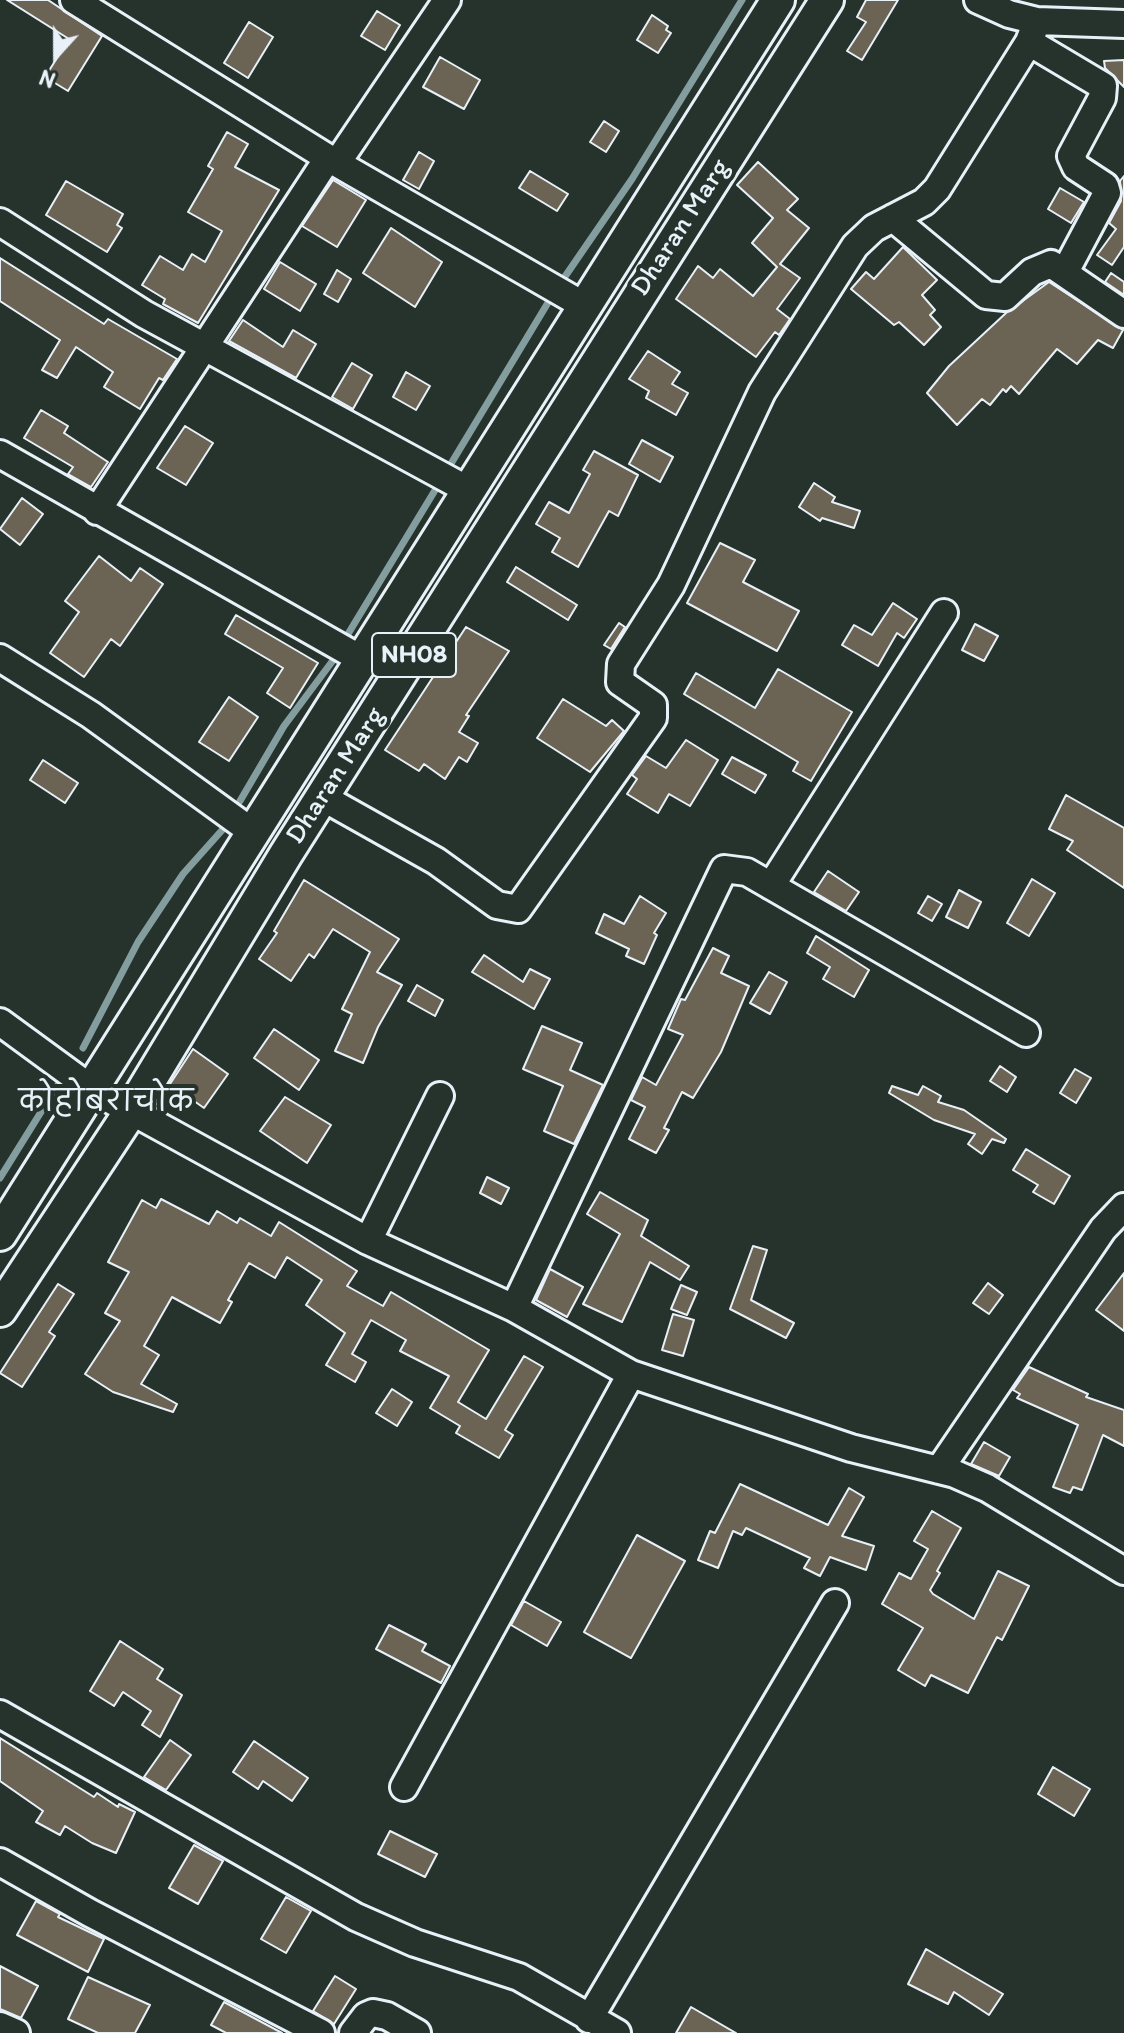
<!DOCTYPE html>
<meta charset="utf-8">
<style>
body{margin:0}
#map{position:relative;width:1124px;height:2033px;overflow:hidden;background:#26332d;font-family:Itim,sans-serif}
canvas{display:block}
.north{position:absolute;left:16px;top:16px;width:80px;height:80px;-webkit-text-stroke:6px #26332d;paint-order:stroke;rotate:201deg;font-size:22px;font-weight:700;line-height:32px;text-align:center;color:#e8f1f8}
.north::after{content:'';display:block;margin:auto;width:28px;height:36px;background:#e8f1f8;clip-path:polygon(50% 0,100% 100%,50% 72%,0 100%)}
</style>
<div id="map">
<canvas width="1124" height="2033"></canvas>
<div class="north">N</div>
</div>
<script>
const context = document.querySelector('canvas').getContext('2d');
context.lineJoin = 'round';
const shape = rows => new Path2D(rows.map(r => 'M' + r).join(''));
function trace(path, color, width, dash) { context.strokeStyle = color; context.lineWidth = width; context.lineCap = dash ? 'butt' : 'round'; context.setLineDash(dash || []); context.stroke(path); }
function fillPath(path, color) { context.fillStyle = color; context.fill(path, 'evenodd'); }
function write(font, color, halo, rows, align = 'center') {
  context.font = font + ' Itim,"Playpen Sans Deva",sans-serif'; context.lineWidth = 8; context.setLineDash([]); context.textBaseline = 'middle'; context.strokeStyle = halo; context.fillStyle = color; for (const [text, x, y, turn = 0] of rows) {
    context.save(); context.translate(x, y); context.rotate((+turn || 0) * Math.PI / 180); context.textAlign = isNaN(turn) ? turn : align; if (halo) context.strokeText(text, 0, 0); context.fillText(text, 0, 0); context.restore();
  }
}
trace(shape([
 [564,278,632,179,742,0],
 [449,467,549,301],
 [345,639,437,487],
 [240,801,284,726,334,659],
 [83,1048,138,942,183,874,224,828],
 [0,1178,59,1083]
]), '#849ea0', 7);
const building = shape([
 [7,0,48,0,102,36,68,91,45,77,69,39,7,0],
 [866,0,898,0,862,60,847,51,866,22,857,17,866,0],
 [377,11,400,25,385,50,361,36,377,11],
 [652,15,668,26,666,30,671,33,658,53,637,40,652,15],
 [249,22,273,37,248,78,224,63,249,22],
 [440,57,480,80,464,109,423,87,440,57],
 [1124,60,1124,87,1105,68,1104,61,1124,60],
 [604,121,619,131,606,152,590,142,604,121],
 [227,132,248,144,235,167,279,190,198,323,163,304,165,299,142,285,160,256,183,270,192,254,205,262,222,231,188,212,213,169,208,166,227,132],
 [419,152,434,161,419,189,403,180,419,152],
 [758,162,798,199,787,210,809,228,780,264,800,278,777,309,790,319,779,335,775,332,756,357,676,299,698,266,713,278,720,269,753,296,777,267,752,243,773,218,737,185,758,162],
 [530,171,568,194,557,211,519,188,530,171],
 [1124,176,1124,247,1112,265,1097,255,1116,229,1109,223,1121,201,1120,181,1124,176],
 [333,180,366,200,337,247,302,226,333,180],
 [66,181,123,214,117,225,122,228,107,252,46,215,66,181],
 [1060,188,1084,202,1071,223,1048,209,1060,188],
 [391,228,442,262,415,307,363,273,391,228],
 [903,247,937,280,922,295,935,310,930,315,941,327,924,345,899,322,894,325,851,289,866,272,874,279,903,247],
 [0,258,104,324,108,319,177,359,163,380,159,378,140,409,104,387,113,372,76,347,57,378,42,370,60,340,0,301,0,258],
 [280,262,316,284,300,311,264,289,280,262],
 [337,270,351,279,338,302,324,294,337,270],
 [1111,273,1124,282,1124,295,1105,282,1111,273],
 [1049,282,1123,330,1113,348,1098,340,1077,364,1057,349,1019,394,1011,386,1006,392,1003,389,990,405,982,399,957,425,927,393,949,366,1006,313,1049,282],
 [243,320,283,347,293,330,316,344,296,378,229,341,243,320],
 [648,351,680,372,672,384,688,393,676,415,646,398,649,391,629,379,648,351],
 [352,363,372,375,353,409,332,397,352,363],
 [406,372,430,386,416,410,393,397,406,372],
 [41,410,68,426,64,433,108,462,91,487,68,474,73,467,24,438,41,410],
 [185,426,213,443,186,485,157,468,185,426],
 [642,440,673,457,660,482,629,464,642,440],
 [594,451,638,475,618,516,609,511,578,567,552,552,560,538,536,524,549,502,569,513,590,474,583,470,594,451],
 [814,483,835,497,832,502,860,511,854,528,822,518,820,521,799,507,814,483],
 [22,498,43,514,20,545,0,529,22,498],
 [720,543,755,560,743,582,799,611,777,651,687,603,720,543],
 [99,556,131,581,140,568,163,584,120,646,111,639,84,677,50,653,79,612,65,601,99,556],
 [516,567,577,605,568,620,507,582,516,567],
 [893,603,917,619,904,638,897,633,878,666,842,645,854,625,872,635,893,603],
 [236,615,318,663,290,708,267,693,283,668,225,634,236,615],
 [619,623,625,627,611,649,604,645,619,623],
 [975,624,998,636,984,661,962,650,975,624],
 [466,627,509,651,466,715,469,716,459,732,478,743,467,762,459,757,445,779,424,764,419,771,385,750,466,627],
 [778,669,852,712,811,781,793,771,798,762,684,694,696,673,755,708,778,669],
 [229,697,258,717,229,761,199,742,229,697],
 [563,699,606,726,612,720,624,731,590,772,537,738,563,699],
 [686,740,718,760,690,806,669,794,658,813,627,794,637,779,632,775,646,756,666,768,686,740],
 [732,757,766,775,755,793,722,774,732,757],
 [43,760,78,783,65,803,30,780,43,760],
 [1066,795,1124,828,1124,888,1067,850,1073,841,1049,829,1066,795],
 [828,871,859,892,846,911,814,892,828,871],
 [1032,879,1055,893,1029,936,1007,923,1032,879],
 [304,880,399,939,377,972,402,985,378,1027,363,1063,335,1051,352,1014,342,1009,370,952,333,929,314,958,309,954,291,981,259,959,277,933,274,931,304,880],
 [959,890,981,902,968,928,946,917,959,890],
 [640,896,666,913,654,933,657,935,644,964,626,956,629,949,596,933,604,914,624,924,640,896],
 [928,896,942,904,932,921,918,913,928,896],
 [816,936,869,970,854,997,823,979,830,967,807,953,816,936],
 [713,948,729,956,721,973,749,986,721,1052,693,1098,682,1092,664,1128,669,1130,656,1153,629,1139,645,1107,631,1100,642,1077,656,1085,683,1035,668,1029,681,999,685,1000,713,948],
 [484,955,523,982,530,969,550,979,534,1009,472,972,484,955],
 [769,972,787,982,770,1014,750,1003,769,972],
 [417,985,443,1000,435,1016,408,1001,417,985],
 [542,1026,582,1043,570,1070,603,1085,574,1144,544,1131,563,1086,523,1069,542,1026],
 [274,1029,319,1060,299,1090,254,1058,274,1029],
 [193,1049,228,1074,204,1108,170,1084,193,1049],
 [1000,1066,1016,1077,1007,1092,990,1081,1000,1066],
 [1075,1069,1091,1078,1076,1103,1060,1093,1075,1069],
 [892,1086,918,1095,923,1086,941,1096,938,1102,964,1110,1006,1139,1004,1143,992,1139,982,1154,968,1144,975,1134,934,1120,889,1093,892,1086],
 [285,1097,331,1125,307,1163,260,1131,285,1097],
 [1026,1149,1070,1176,1054,1204,1033,1192,1038,1185,1013,1170,1026,1149],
 [487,1177,509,1188,501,1204,480,1193,487,1177],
 [600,1192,648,1220,641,1236,689,1266,680,1280,650,1262,622,1322,583,1304,620,1234,587,1214,600,1192],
 [161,1199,209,1224,217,1211,237,1223,240,1218,271,1236,279,1222,357,1271,347,1286,383,1306,391,1292,489,1350,458,1402,486,1419,524,1356,543,1367,505,1430,513,1435,499,1458,456,1433,460,1426,430,1408,449,1376,400,1351,406,1340,371,1320,352,1354,366,1362,355,1382,326,1365,345,1333,306,1305,322,1280,287,1257,275,1278,249,1263,228,1300,232,1302,220,1323,172,1297,144,1346,159,1355,141,1384,177,1404,173,1412,113,1392,85,1374,120,1321,105,1313,129,1272,108,1262,142,1200,156,1208,161,1199],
 [753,1246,767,1250,751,1300,794,1323,786,1338,730,1309,753,1246],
 [550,1269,583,1287,567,1317,536,1300,550,1269],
 [1124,1273,1124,1331,1096,1310,1124,1273],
 [988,1283,1003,1295,989,1314,973,1303,988,1283],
 [58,1284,74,1294,49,1332,55,1336,22,1387,0,1373,58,1284],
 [681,1285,697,1292,687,1315,671,1309,681,1285],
 [673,1314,694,1320,683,1356,662,1350,673,1314],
 [1029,1367,1088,1394,1086,1397,1124,1410,1124,1446,1103,1435,1082,1490,1073,1487,1070,1493,1053,1487,1078,1425,1017,1398,1020,1394,1013,1390,1029,1367],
 [392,1389,412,1402,397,1426,376,1413,392,1389],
 [984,1442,1010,1457,999,1476,971,1464,984,1442],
 [740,1484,828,1525,849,1488,864,1497,842,1536,874,1546,866,1570,830,1557,820,1576,804,1568,810,1558,746,1528,742,1535,733,1531,718,1568,698,1560,710,1531,715,1533,740,1484],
 [932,1511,961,1528,937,1571,940,1573,930,1590,933,1594,974,1619,998,1571,1029,1586,1002,1640,997,1637,968,1693,931,1675,925,1686,898,1670,923,1628,882,1604,899,1573,911,1579,928,1549,914,1541,932,1511],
 [637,1535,685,1561,631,1658,584,1632,637,1535],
 [524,1601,561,1622,547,1646,511,1625,524,1601],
 [389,1625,426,1644,422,1651,450,1666,441,1683,376,1649,389,1625],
 [120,1641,163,1669,157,1679,182,1695,160,1737,142,1725,151,1711,123,1692,114,1706,90,1691,120,1641],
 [0,1738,94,1797,97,1793,118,1807,119,1804,135,1812,116,1853,92,1843,65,1826,60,1835,36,1822,43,1811,0,1781,0,1738],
 [170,1740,191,1755,166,1790,144,1777,170,1740],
 [254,1741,308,1778,292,1801,263,1781,258,1789,233,1772,254,1741],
 [1053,1767,1090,1789,1074,1816,1038,1794,1053,1767],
 [390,1831,437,1854,425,1877,378,1854,390,1831],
 [194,1845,223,1861,198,1904,169,1888,194,1845],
 [286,1897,311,1911,286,1953,261,1939,286,1897],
 [36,1901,60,1914,58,1917,104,1939,88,1972,17,1935,36,1901],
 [926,1949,1003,1994,989,2015,954,1992,948,2004,908,1984,926,1949],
 [0,1966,38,1986,21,2018,0,2009,0,1966],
 [335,1976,356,1989,334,2024,313,2011,335,1976],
 [88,1977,150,2005,135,2033,98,2033,68,2019,88,1977],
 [224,2002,282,2033,226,2033,211,2025,224,2002],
 [691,2007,736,2033,676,2033,691,2007]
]);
fillPath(building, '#6b6354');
trace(building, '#e8f1f8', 2);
const minor = shape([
 [74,0,328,158,583,305],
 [978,0,1009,14,1037,21,1124,24],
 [1029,42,1103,86,1102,98,1071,156,1076,167,1105,186,1107,193,1065,272],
 [337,163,447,0],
 [893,218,986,295,1005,297,1032,272,1051,264,1124,314],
 [0,222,144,314,468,490],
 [0,454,361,659],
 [97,511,328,158],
 [0,658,91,715,251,831],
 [322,797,436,861,497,905,518,909,653,718,653,705,620,682,621,664,671,585,762,392,855,246,874,228,924,202,937,189,1029,42,1037,21],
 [771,886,944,613],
 [0,1022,93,1090,368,1241,514,1308,631,1374,851,1448,955,1474,987,1488,1124,1571],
 [368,1241,440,1096],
 [514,1308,724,869,747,872,1026,1033],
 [939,1470,1103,1229,1124,1207],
 [0,1714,356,1917,415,1943,519,1977,617,2033],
 [404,1787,631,1374],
 [0,1862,90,1913,321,2033],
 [589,2019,835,1603],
 [0,2026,16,2033],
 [353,2033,366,2016,373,2013,387,2016,417,2033]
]);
const major = shape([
 [0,1234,778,0],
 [0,1310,131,1111,286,854,827,0]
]);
trace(minor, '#e8f1f8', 32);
trace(major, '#e8f1f8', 38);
trace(minor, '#26332d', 26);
trace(major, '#26332d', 32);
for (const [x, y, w] of [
 [414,655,84]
]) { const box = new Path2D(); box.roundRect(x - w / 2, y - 22, w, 44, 6); context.fillStyle = '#26332d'; context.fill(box); trace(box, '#e8f1f8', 2); }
write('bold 26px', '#e8f1f8', null, [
 ["NH08",414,655]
]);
write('28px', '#e8f1f8', '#26332d', [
 ["Dharan Marg",681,228,-57],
 ["Dharan Marg",336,776,-57]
]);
write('30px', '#e8f1f8', '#26332d', [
 ["कोहोबराचोक",106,1103]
]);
</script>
